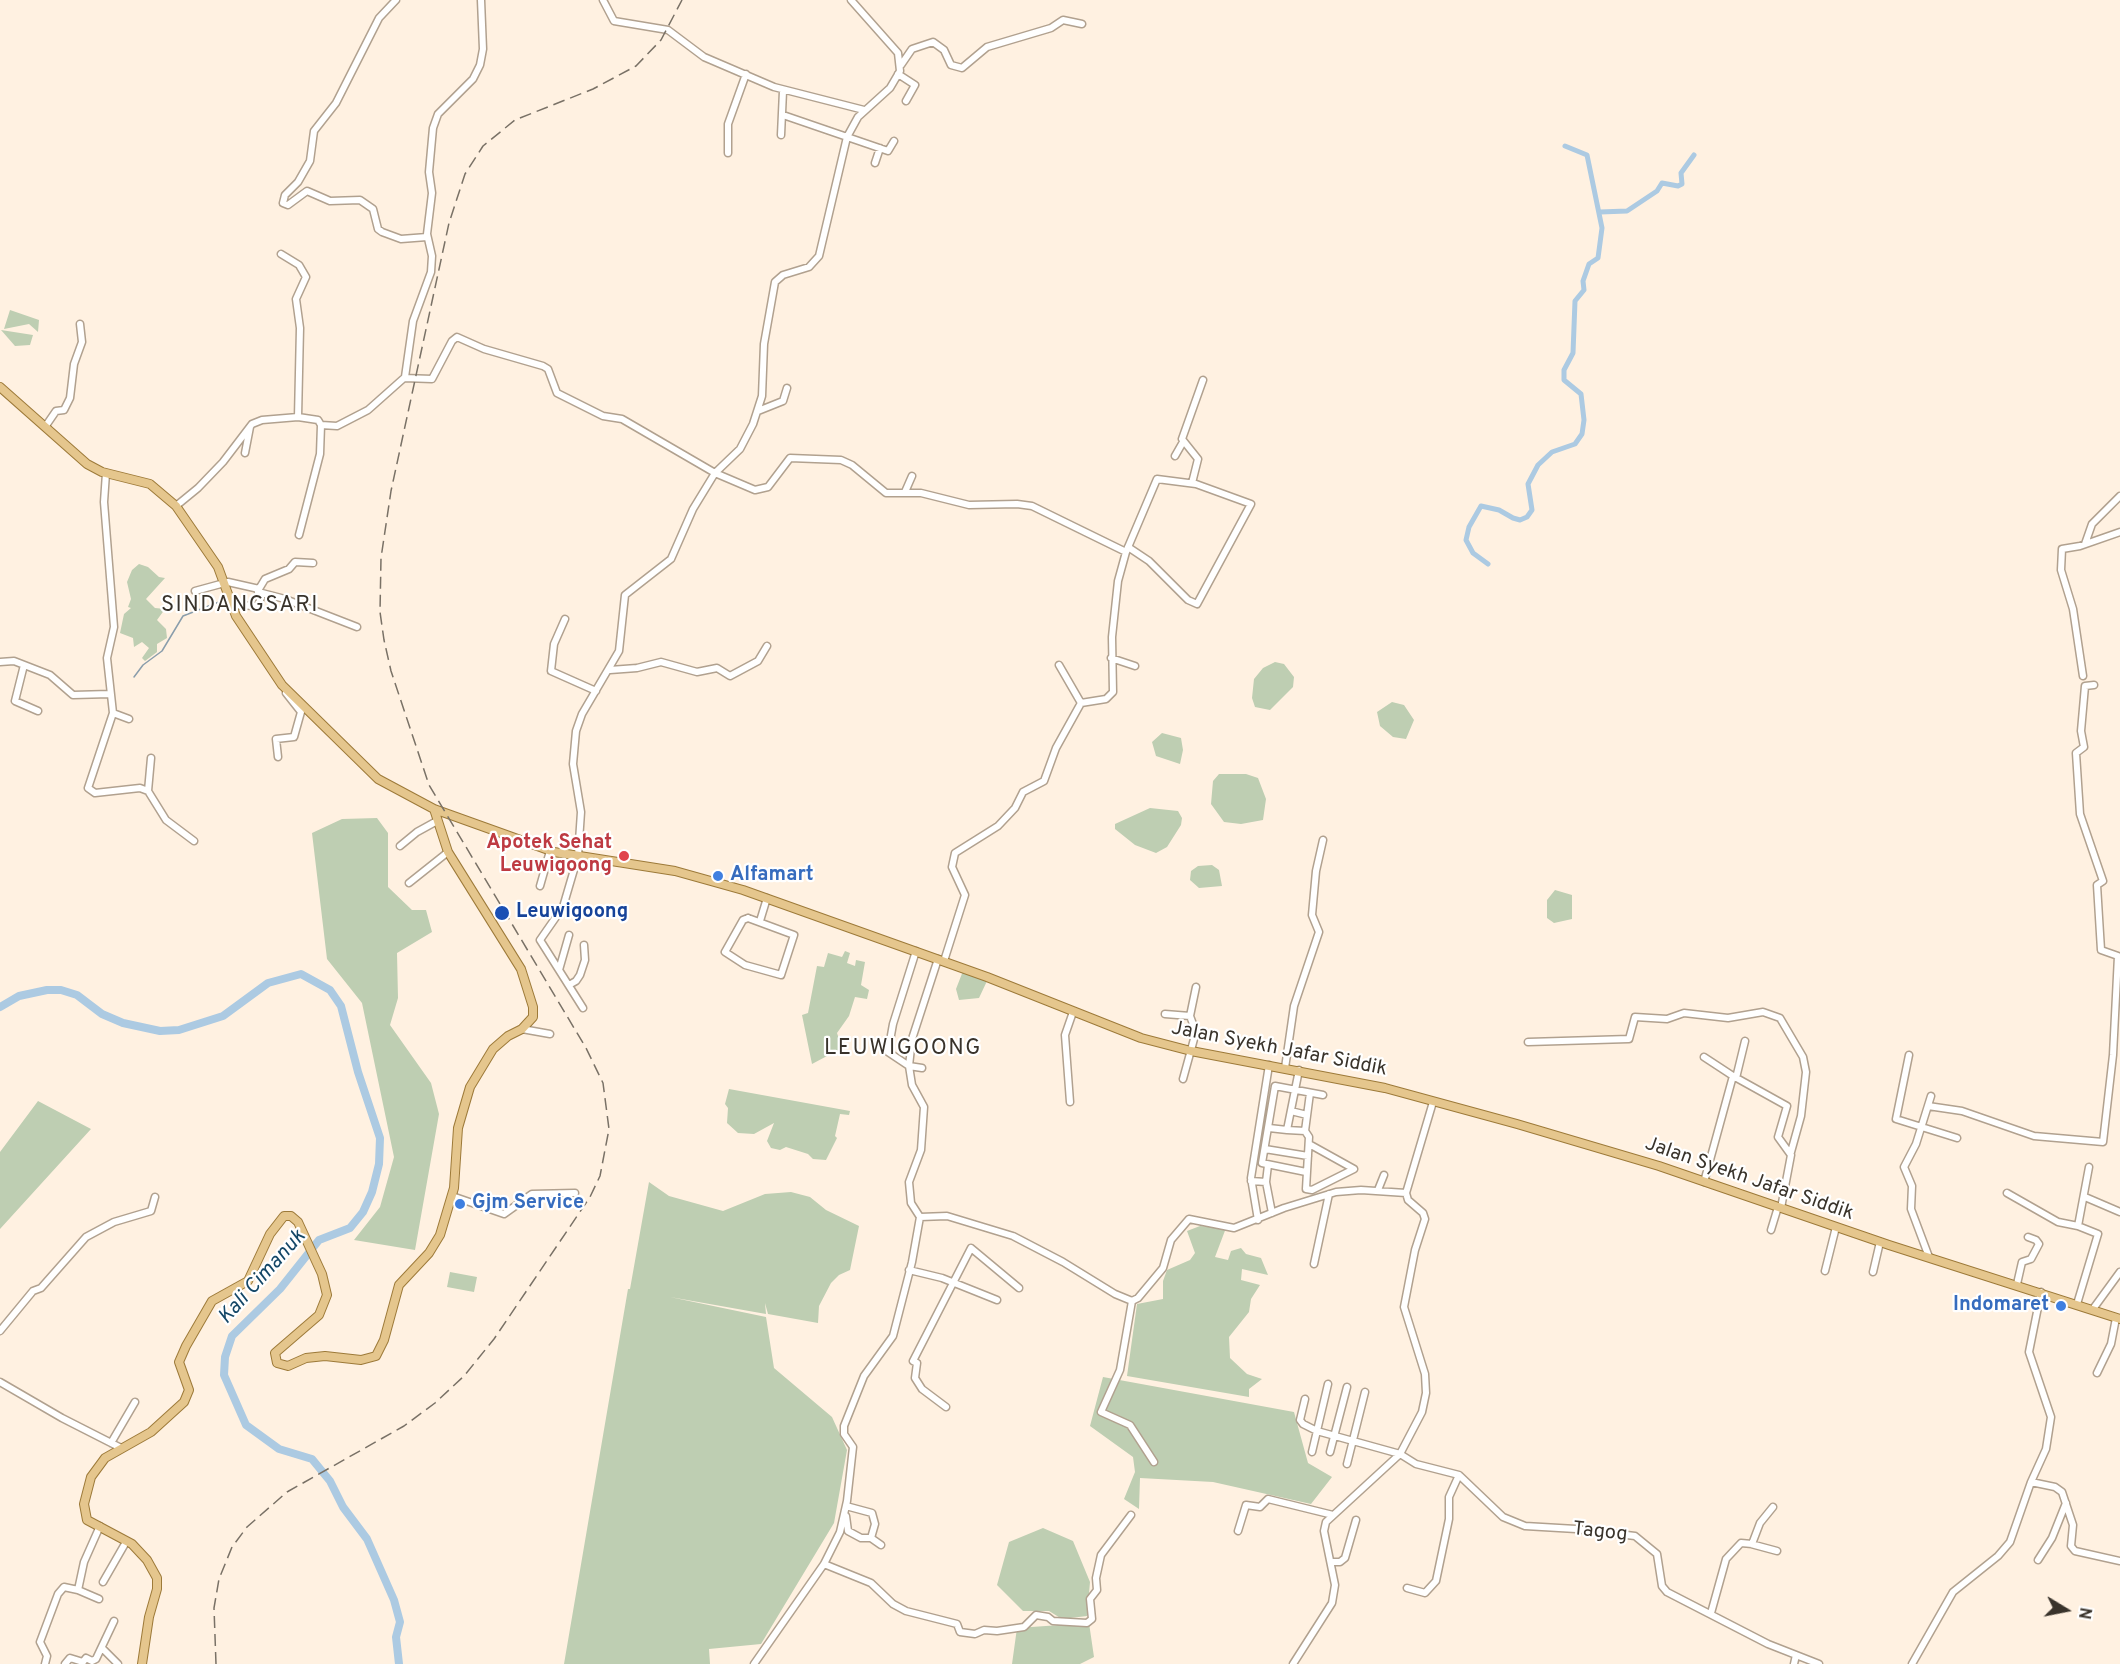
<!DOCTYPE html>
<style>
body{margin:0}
#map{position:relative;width:2120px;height:1664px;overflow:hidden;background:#fff1e1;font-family:Overpass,sans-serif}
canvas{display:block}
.north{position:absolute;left:2036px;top:1580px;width:60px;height:60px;-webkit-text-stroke:4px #fff;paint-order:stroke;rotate:100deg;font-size:16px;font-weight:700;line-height:24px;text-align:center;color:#39332b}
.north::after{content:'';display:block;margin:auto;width:21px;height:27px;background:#39332b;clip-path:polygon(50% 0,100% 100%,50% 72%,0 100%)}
</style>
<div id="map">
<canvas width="2120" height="1664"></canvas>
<div class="north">N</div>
</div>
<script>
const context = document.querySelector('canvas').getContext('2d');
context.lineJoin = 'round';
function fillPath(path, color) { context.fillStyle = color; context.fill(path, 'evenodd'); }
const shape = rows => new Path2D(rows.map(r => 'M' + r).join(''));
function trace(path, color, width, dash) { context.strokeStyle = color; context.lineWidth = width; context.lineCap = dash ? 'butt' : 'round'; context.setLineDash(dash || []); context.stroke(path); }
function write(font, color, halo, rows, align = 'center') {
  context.font = font + ' Overpass,sans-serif'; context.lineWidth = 4.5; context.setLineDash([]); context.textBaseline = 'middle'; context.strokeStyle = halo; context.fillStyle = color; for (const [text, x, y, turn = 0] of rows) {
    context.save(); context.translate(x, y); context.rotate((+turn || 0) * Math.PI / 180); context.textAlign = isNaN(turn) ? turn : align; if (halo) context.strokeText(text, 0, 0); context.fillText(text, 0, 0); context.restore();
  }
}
fillPath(shape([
 [10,310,39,320,38,332,29,324,4,329],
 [1,330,33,335,30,345,15,346],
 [139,564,148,567,159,577,165,578,146,599,155,608,165,609,157,620,166,629,167,638,157,644,157,652,145,661,142,658,149,648,142,642,134,647,133,638,120,633,124,614,131,608,128,607,131,599,127,582,132,570],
 [1275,662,1284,664,1294,677,1293,687,1270,710,1255,707,1252,698,1254,679,1263,668],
 [1392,702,1404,705,1414,720,1406,739,1393,737,1380,726,1377,712],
 [1162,733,1181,738,1183,750,1180,764,1156,756,1152,742],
 [1219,774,1246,774,1258,778,1266,799,1263,820,1241,824,1224,822,1211,804,1213,781],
 [1150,808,1178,811,1182,818,1181,825,1167,847,1156,853,1135,845,1115,829,1115,824],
 [377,818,388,833,388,887,412,910,426,910,432,932,397,953,398,998,390,1025,431,1083,439,1114,415,1250,354,1240,380,1207,394,1157,362,1003,327,959,312,833,342,819],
 [1212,865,1219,870,1222,886,1199,888,1190,880,1191,871,1198,866],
 [1555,890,1572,895,1572,919,1554,923,1547,918,1547,900],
 [845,951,850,953,847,963,855,966,856,960,865,962,861,985,869,990,867,999,855,997,849,1016,837,1033,842,1048,812,1064,802,1015,808,1013,817,966,824,967,828,953,842,957],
 [963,971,987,981,979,998,959,1000,956,989],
 [729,1089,850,1111,849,1115,840,1114,835,1136,837,1138,826,1160,813,1159,808,1154,786,1147,780,1150,771,1148,767,1141,774,1123,754,1134,738,1133,727,1123,728,1108,725,1104],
 [38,1101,91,1129,0,1229,0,1152],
 [649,1182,669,1196,723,1211,765,1194,791,1192,810,1197,826,1210,859,1226,850,1270,839,1275,831,1283,819,1306,818,1323,768,1314,765,1303,766,1314,670,1297,766,1317,774,1368,832,1417,847,1450,834,1523,761,1644,709,1649,710,1664,564,1664,628,1289,630,1289],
 [1200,1226,1226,1228,1215,1257,1228,1260,1231,1251,1241,1248,1246,1254,1261,1258,1268,1275,1242,1269,1241,1280,1260,1285,1251,1299,1249,1312,1229,1337,1230,1358,1247,1374,1262,1379,1249,1389,1249,1397,1127,1376,1137,1304,1163,1299,1163,1281,1167,1270,1190,1260,1195,1253,1187,1231],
 [450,1272,477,1277,474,1292,447,1287],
 [1103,1377,1294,1412,1308,1463,1332,1477,1311,1504,1213,1482,1140,1478,1139,1509,1124,1499,1135,1472,1133,1457,1090,1426],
 [1043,1528,1073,1541,1090,1582,1087,1616,1062,1619,1049,1611,1023,1611,997,1585,1009,1542],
 [1089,1623,1094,1657,1080,1664,1012,1664,1017,1628]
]), '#beceb2');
trace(shape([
 [232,600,242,602],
 [134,677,143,665,162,651,183,616,224,600]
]), '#8a9dab', 1.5);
trace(shape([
 [1600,212,1627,211,1657,191,1662,183,1678,186,1682,184,1681,173,1694,155],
 [1488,564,1473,553,1466,540,1469,527,1481,506,1499,510,1513,518,1520,520,1527,517,1532,510,1528,484,1538,465,1552,452,1575,444,1582,434,1584,420,1581,394,1564,380,1564,370,1573,353,1575,301,1584,290,1583,281,1589,264,1598,258,1602,228,1587,155,1565,146]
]), '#accae2', 5);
trace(shape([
 [0,1007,19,996,47,990,61,990,77,995,102,1014,123,1023,160,1031,179,1030,223,1016,268,983,301,974,330,990,341,1006,358,1072,380,1138,379,1164,372,1192,363,1212,350,1228,319,1240,280,1289,232,1336,225,1357,224,1375,246,1425,279,1449,312,1459,330,1481,343,1507,367,1539,394,1600,400,1622,396,1637,399,1664]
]), '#accae2', 8);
const minor = shape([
 [396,0,379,18,336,103,314,131,310,161,298,182,285,195,283,203,288,205,307,191,330,201,360,200,373,209,378,229,382,232,401,239,427,237],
 [603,0,614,21,668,30,704,57,774,87,864,110],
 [901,65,912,49,933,42,944,50,951,65,962,68,987,47,1051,28,1063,20,1082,24],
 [898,74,915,85,906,101],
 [783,115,888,151,894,141],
 [781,135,783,91],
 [728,153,728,124,746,74],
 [875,163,880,148],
 [281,254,299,265,306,277,296,299,300,328,298,417],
 [405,377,413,321,431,272,432,256,427,234,432,193,429,172,433,128,438,114,473,79,480,65,483,49,481,0],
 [758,411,783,401,787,388],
 [321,425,337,426,368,410,404,378,432,379,452,341,457,337,484,349,543,366,548,369,557,393,603,416,622,419,715,473,755,490,768,487,790,458,841,460,852,465,886,493,921,493,969,505,1017,504,1032,506,1126,552],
 [45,427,56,411,64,410,70,398,74,364,82,342,80,324],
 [245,453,250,427],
 [1175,456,1183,442],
 [106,473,104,502,114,627,107,658,113,713,88,788,95,793,140,788,148,791,166,820,194,841],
 [1192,483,1198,459,1182,439,1203,380],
 [905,492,912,476],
 [176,506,198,488,223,462,252,424,262,420,298,417,318,420,321,425,320,454,299,535],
 [2085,544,2092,524,2120,496],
 [195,591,228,582,259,589,265,579,289,569,295,562,313,563],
 [258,592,285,599,357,627],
 [231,605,258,606,261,597,258,592],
 [565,619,554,644,551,671,596,691],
 [1111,658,1135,666],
 [0,662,14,661,50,675,73,695,110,694],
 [24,665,15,701,38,711],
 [1059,665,1081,703],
 [610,670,637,668,661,662,697,672,717,668,730,676,758,661,767,646],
 [2083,676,2073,609,2061,570,2062,549,2080,546,2120,532],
 [113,713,129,719],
 [278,757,276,739,294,737,301,712,286,693],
 [148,791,151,758],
 [400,846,417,832,437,821],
 [409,883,448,852],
 [540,886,550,851],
 [748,918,794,935,781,975,745,965,725,952,743,920,748,918],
 [760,921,767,898],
 [944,961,965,895,952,867,955,853,998,826,1015,808,1023,792,1044,781,1056,748,1081,703,1106,699,1113,692,1112,637,1118,581,1126,552,1157,479,1196,484,1251,504,1197,604,1188,600,1149,561,1128,547],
 [559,970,569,935],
 [569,985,576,981,580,975,585,960,584,945],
 [583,1008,540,940,563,907,578,856,581,812,573,764,576,731,582,714,619,651,625,595,671,559,693,509,715,473,740,449,753,424,762,396,764,344,775,282,783,275,809,267,819,256,847,137,858,117,890,88,900,71,898,53,851,0],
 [1165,1014,1190,1016,1193,1024,1194,1039,1183,1079],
 [1190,1016,1196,987],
 [522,1029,550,1034],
 [1528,1042,1629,1039,1635,1017,1667,1019,1684,1013,1728,1018,1763,1012,1780,1018,1803,1057,1806,1072,1801,1116,1791,1152],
 [1909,1055,1896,1119,1957,1138],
 [1704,1057,1733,1076],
 [922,1068,909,1066,912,1039,938,959],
 [1285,1068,1294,1006,1319,932,1312,915,1316,871,1323,840],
 [1299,1070,1287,1130,1305,1131,1309,1137,1306,1189,1312,1190,1354,1169,1309,1144],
 [1736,1078,1745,1041],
 [1070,1102,1065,1035,1073,1012],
 [1433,1102,1406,1193,1408,1200,1423,1213,1425,1219,1415,1250,1404,1307,1425,1374,1426,1393,1422,1412,1400,1454,1416,1464,1459,1475,1503,1517,1525,1526,1576,1529,1635,1536,1657,1554,1662,1586,1667,1592,1768,1644,1819,1664],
 [1928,1106,1962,1111,2034,1136,2103,1142,2113,1055,2118,956,2101,950,2097,885,2103,881,2080,814,2076,753,2084,747,2081,731,2085,686,2094,685],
 [1291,1111,1307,1115],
 [1269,1128,1287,1130],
 [1305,1131,1310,1093],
 [1265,1149,1308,1156],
 [1306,1172,1262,1163,1275,1086,1323,1095],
 [1251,1181,1266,1182,1272,1213],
 [1266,1182,1268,1165],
 [1704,1182,1733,1076,1787,1106,1778,1137,1791,1155,1781,1208],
 [1378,1190,1384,1175],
 [2007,1193,2058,1222,2078,1226,2098,1234,2077,1304],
 [452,1196,504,1214,532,1194,575,1193],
 [2085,1197,2120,1212],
 [920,1217,947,1216,1013,1236,1063,1262,1115,1294,1132,1301,1138,1298,1163,1268,1171,1240,1189,1219,1234,1228,1284,1208,1336,1192,1361,1190,1406,1193],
 [1258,1220,1251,1178,1269,1065],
 [2078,1226,2089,1167],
 [1771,1230,1778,1207],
 [1929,1257,1911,1209,1912,1186,1904,1167,1916,1144,1931,1096],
 [1314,1264,1329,1194],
 [909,1270,942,1278,997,1300],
 [1825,1271,1836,1227],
 [1873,1272,1880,1242],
 [2017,1284,2022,1262,2031,1259,2039,1244,2036,1240,2028,1237],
 [1132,1301,1120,1370,1101,1412,1130,1425,1154,1462],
 [2093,1309,2120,1272],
 [0,1331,33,1291,41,1288,86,1237,114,1222,151,1211,155,1197],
 [2097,1373,2111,1344,2116,1318],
 [0,1382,62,1418,121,1448],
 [946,1407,922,1389,915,1378,917,1363,913,1361,971,1248,1019,1288],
 [111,1443,135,1402],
 [1312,1452,1328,1384],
 [1330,1452,1347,1387],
 [1347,1464,1365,1392],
 [2031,1482,2055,1487,2062,1492,2073,1525,2071,1546,2075,1551,2120,1561],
 [846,1506,872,1513,875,1524,871,1538,881,1545],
 [846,1516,848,1531,861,1538,871,1538],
 [1238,1531,1246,1505,1260,1507,1268,1499,1333,1515],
 [1751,1544,1777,1551],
 [2038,1560,2052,1538,2066,1503],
 [1332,1562,1340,1562,1345,1558,1356,1520],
 [824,1564,871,1583,893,1604,906,1611,957,1624,960,1632,975,1634,984,1630,997,1631,1024,1627,1036,1615,1048,1617,1053,1621,1087,1623,1092,1619,1090,1599,1097,1590,1096,1578,1101,1555,1131,1515],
 [103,1582,126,1542],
 [1407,1588,1425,1593,1436,1581,1449,1519,1449,1497,1459,1475],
 [99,1599,78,1590,84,1562,100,1526],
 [1711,1613,1726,1559,1741,1543,1752,1544,1760,1523,1773,1507],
 [102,1648,118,1664],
 [45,1664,47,1656,40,1642,58,1594,64,1587,78,1590],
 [65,1664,70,1658,83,1662,86,1658,92,1661,96,1659,114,1621],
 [754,1664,824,1564,840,1532,847,1501,853,1447,844,1434,844,1426,864,1376,893,1336,912,1262,920,1217,911,1203,909,1182,921,1150,924,1107,912,1085,909,1066,888,1052,893,1024,916,951],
 [1293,1664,1332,1603,1335,1585,1324,1531,1326,1522,1400,1454,1317,1431,1303,1424,1300,1420,1305,1399],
 [1794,1664,1796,1655],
 [1912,1664,1953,1592,1998,1556,2010,1542,2031,1482,2046,1449,2051,1417,2029,1352,2041,1292]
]);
const major = shape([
 [0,387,87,464,102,472,150,484,176,506,218,567,236,616,282,685,378,779,434,809,554,852,675,871,743,890,987,977,1141,1038,1191,1051,1385,1088,1517,1124,1659,1166,1889,1245,2120,1319],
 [142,1664,149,1617,157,1589,157,1578,147,1560,132,1544,87,1520,84,1504,91,1477,105,1458,151,1432,184,1402,189,1390,179,1362,186,1346,212,1301,248,1281,270,1234,284,1216,291,1216,298,1222,322,1274,327,1295,319,1315,275,1353,277,1363,288,1366,306,1358,325,1356,361,1360,376,1356,384,1340,399,1285,429,1253,440,1235,454,1188,458,1128,470,1087,493,1049,508,1036,522,1029,533,1017,533,1007,521,969,448,852,434,809]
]);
trace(minor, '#b1a18f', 9);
trace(major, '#9d7a39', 10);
trace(minor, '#fff', 6);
trace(major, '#e5c68d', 8);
trace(shape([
 [216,1664,214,1608,219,1579,232,1547,247,1527,287,1492,404,1426,435,1403,464,1376,494,1339,590,1197,600,1176,609,1129,603,1083,586,1048,429,785,391,671,384,640,380,612,381,558,391,491,449,223,465,174,483,146,515,120,593,89,636,66,661,40,682,0]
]), '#797166', 1.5, [12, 6]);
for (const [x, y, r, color] of [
 [624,856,6,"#e0444e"],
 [718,876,6,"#3f7fe0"],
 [502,913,8,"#1a4fb4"],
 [460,1204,6,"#3f7fe0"],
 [2061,1306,6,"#3f7fe0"]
]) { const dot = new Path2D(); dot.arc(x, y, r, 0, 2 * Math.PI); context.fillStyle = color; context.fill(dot); trace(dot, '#fff', 2); }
write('bold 20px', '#be3a42', '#fff', [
 ["Apotek Sehat",612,844],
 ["Leuwigoong",612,867]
], 'right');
write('bold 20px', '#366cbe', '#fff', [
 ["Alfamart",730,876],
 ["Gjm Service",472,1204],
 ["Indomaret",2049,1306,"right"]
], 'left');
write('bold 20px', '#164399', '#fff', [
 ["Leuwigoong",516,913]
], 'left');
write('20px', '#39332b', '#fff', [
 ["Jalan Syekh Jafar Siddik",1279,1050,11],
 ["Jalan Syekh Jafar Siddik",1749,1180,19],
 ["Tagog",1600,1533,6]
]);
write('italic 21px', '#144767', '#fff', [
 ["Kali Cimanuk",263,1278,-48]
]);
context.letterSpacing = '1.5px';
write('22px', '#39332b', '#fff', [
 ["SINDANGSARI",240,607],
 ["LEUWIGOONG",903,1050]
]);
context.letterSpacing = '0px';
</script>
